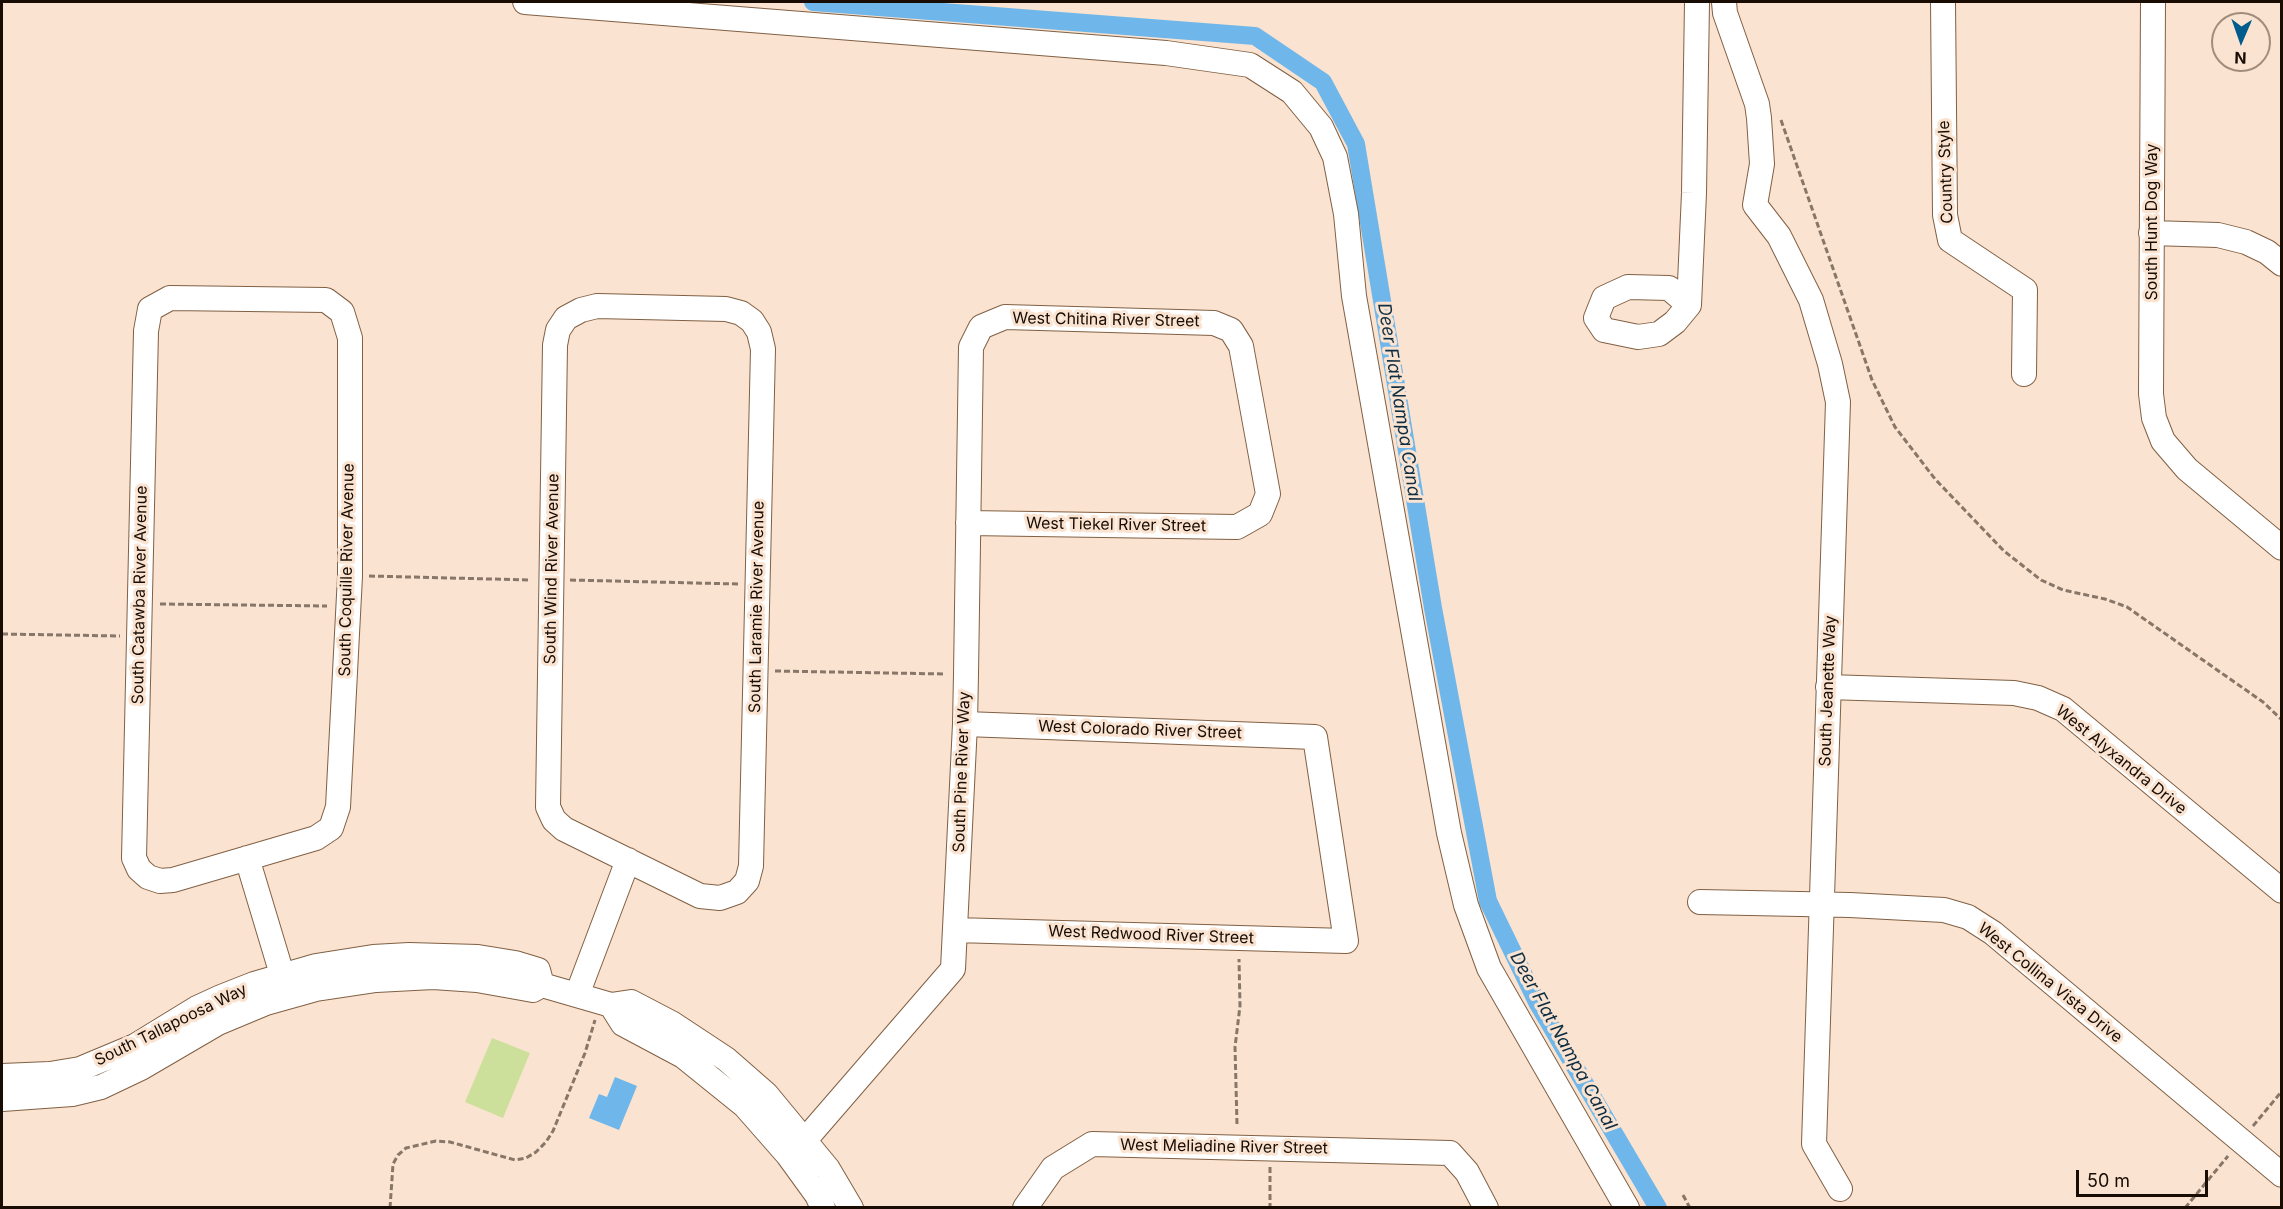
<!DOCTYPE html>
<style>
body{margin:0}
#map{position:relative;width:2283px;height:1209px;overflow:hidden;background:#fae3d0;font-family:Inter,sans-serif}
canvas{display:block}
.frame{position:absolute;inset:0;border:3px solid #180c03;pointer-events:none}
.north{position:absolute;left:2211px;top:12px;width:60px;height:60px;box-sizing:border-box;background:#fae3d0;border:2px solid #a08d7e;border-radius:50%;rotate:182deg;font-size:16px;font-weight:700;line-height:24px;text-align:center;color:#180c03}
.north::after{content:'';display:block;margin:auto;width:21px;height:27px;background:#005c8d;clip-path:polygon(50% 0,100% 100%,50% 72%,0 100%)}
.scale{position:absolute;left:2076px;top:1170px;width:132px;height:27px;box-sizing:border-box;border:3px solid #180c03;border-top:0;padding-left:8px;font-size:18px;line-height:21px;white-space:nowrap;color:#180c03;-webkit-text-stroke:4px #fae3d0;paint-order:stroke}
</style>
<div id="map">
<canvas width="2283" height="1209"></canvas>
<div class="frame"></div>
<div class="north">N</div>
<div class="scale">50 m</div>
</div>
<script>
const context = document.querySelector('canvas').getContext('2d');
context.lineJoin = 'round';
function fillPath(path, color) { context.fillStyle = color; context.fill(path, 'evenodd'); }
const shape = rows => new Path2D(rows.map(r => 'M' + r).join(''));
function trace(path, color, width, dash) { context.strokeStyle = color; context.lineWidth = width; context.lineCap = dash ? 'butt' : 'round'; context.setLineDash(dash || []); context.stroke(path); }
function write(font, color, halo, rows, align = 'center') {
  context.font = font + ' Inter,sans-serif'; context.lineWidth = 6; context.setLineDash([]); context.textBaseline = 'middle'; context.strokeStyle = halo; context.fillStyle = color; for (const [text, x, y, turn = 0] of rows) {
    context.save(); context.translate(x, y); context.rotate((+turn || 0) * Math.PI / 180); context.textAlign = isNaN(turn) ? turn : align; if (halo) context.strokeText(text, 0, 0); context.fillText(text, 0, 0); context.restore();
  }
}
fillPath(shape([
 [492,1038,530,1053,503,1118,465,1102]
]), '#cce09b');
fillPath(shape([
 [615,1077,637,1086,619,1130,589,1118,599,1094,607,1097]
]), '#6fb7eb');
trace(shape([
 [813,2,1255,36,1323,82,1356,144,1433,608,1488,901,1538,1004,1658,1208]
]), '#6fb7eb', 18);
const minor = shape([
 [525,2,1166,53,1250,65,1292,92,1321,127,1335,157,1346,214,1354,296,1449,833,1466,905,1489,968,1627,1208],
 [1724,2,1725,13,1757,104,1759,118,1762,164,1755,205,1779,236,1811,300,1830,364,1838,402,1814,1144,1840,1189],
 [1943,2,1945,215,1950,240,2025,290,2024,374],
 [2153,2,2151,394,2154,418,2163,441,2187,469,2282,548],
 [2151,233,2218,235,2246,242,2267,252,2282,264],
 [1628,287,1669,288,1689,305,1675,322,1659,334,1638,337,1604,330,1596,318,1604,298,1628,287],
 [170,298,326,300,342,312,350,338,350,576,338,807,331,828,316,838,173,880,160,881,148,877,139,869,134,858,146,331,150,309,170,298],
 [1689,305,1694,193,1697,2],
 [597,306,726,309,741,313,752,321,759,332,763,349,751,866,747,881,737,892,720,898,700,896,564,829,554,820,548,807,555,345,558,330,566,318,581,310,597,306],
 [1828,687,2014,693,2038,698,2063,709,2282,891],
 [247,858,287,991],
 [1700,902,1850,905,1944,910,1968,917,1993,933,2282,1175],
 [955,930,1346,941,1315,737,965,724],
 [577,995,628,860],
 [611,1005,623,1024,683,1056,745,1106,788,1155,817,1195,823,1208],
 [2,1076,50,1074,80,1069,135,1046,197,1008,221,997,254,984,316,966,373,957,409,955,478,957,515,963,538,970,542,985],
 [2,1099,72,1094,101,1087,141,1068,218,1023,266,1003,316,989,376,980,433,977,477,980,533,990,542,985,611,1005,631,1002,673,1024,726,1059,766,1094,828,1169,851,1208],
 [788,1155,805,1140,953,969,965,724,966,674,971,347,981,327,1005,317,1214,323,1231,330,1241,346,1268,494,1260,514,1237,527,968,523],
 [1025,1208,1053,1168,1092,1144,1450,1153,1467,1172,1486,1208]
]);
trace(minor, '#816044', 26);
trace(shape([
 [1781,120,1872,380,1895,427,1935,479,2004,551,2041,580,2063,590,2105,599,2127,607,2263,702,2282,720],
 [369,576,531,580],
 [570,580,738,584],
 [160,604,327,606],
 [2,634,120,636],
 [775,671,946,674],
 [1237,1124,1235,1047,1240,1006,1239,959],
 [2253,1126,2282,1091],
 [1270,1167,1270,1208],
 [1683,1195,1690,1208],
 [390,1208,393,1164,398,1155,406,1148,436,1141,450,1142,515,1160,526,1158,536,1152,546,1142,553,1131,585,1053,595,1020],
 [2185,1208,2228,1156]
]), '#887668', 3, [6, 3]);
trace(minor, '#fff', 24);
write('16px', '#180c03', '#fae3d0', [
 ["Country Style",1946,172,-92],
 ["South Hunt Dog Way",2152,222,-90],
 ["West Chitina River Street",1106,320,1],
 ["West Tiekel River Street",1116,525,1],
 ["South Wind River Avenue",552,569,-89],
 ["South Coquille River Avenue",347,570,-89],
 ["South Catawba River Avenue",140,595,-89],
 ["South Laramie River Avenue",757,607,-89],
 ["South Jeanette Way",1828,691,-88],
 ["West Colorado River Street",1140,730,2],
 ["West Alyxandra Drive",2121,760,39],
 ["South Pine River Way",962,772,-88],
 ["West Redwood River Street",1151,935,2],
 ["West Collina Vista Drive",2050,983,39],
 ["South Tallapoosa Way",171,1025,-26],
 ["West Meliadine River Street",1224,1147,1]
]);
write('italic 18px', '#0d2d42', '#fae3d0', [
 ["Deer Flat Nampa Canal",1399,402,81],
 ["Deer Flat Nampa Canal",1563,1041,61]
]);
</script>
